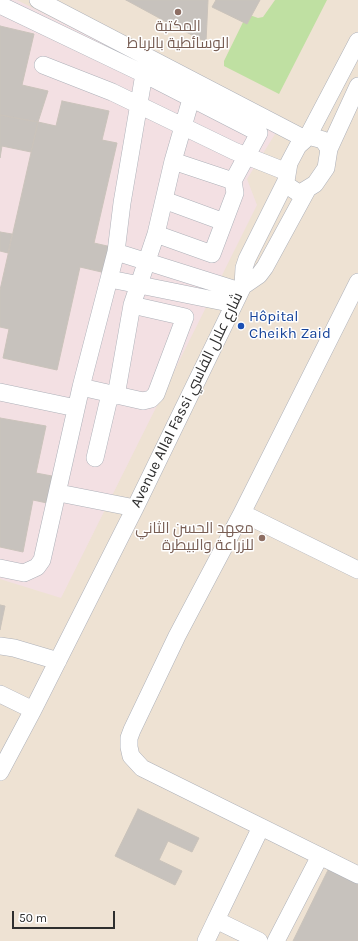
<!DOCTYPE html>
<meta charset="utf-8">
<style>
body{margin:0}
#map{position:relative;width:358px;height:941px;overflow:hidden;background:#eee7e2;font-family:Karla,sans-serif}
canvas{display:block}
.scale{position:absolute;left:12px;top:911px;width:103px;height:18px;box-sizing:border-box;border:2px solid #2e2e2e;border-top:0;padding-left:5px;font-size:12px;line-height:14px;white-space:nowrap;color:#2e2e2e;-webkit-text-stroke:3px #fff;paint-order:stroke}
</style>
<div id="map">
<canvas width="358" height="941"></canvas>
<div class="scale">50 m</div>
</div>
<script>
const context = document.querySelector('canvas').getContext('2d');
context.lineJoin = 'round';
function fillPath(path, color) { context.fillStyle = color; context.fill(path, 'evenodd'); }
const shape = rows => new Path2D(rows.map(r => 'M' + r).join(''));
function trace(path, color, width, dash) { context.strokeStyle = color; context.lineWidth = width; context.lineCap = dash ? 'butt' : 'round'; context.setLineDash(dash || []); context.stroke(path); }
function write(font, color, halo, rows, align = 'center') {
  context.font = font + ' Karla,Cairo,sans-serif'; context.lineWidth = 3; context.setLineDash([]); context.textBaseline = 'middle'; context.strokeStyle = halo; context.fillStyle = color; for (const [text, x, y, turn = 0] of rows) {
    context.save(); context.translate(x, y); context.rotate((+turn || 0) * Math.PI / 180); context.textAlign = isNaN(turn) ? turn : align; if (halo) context.strokeText(text, 0, 0); context.fillText(text, 0, 0); context.restore();
  }
}
fillPath(shape([
 [0,0,358,0,358,941,0,941]
]), '#eee2d3');
fillPath(shape([
 [0,0,17,0,277,131,247,179,257,205,61,598,0,579]
]), '#f3e0e3');
fillPath(shape([
 [275,0,327,0,279,94,224,66,224,61,247,14,258,18,263,17]
]), '#bfe0a2');
const building = shape([
 [126,0,208,0,206,42,172,25,126,0],
 [216,0,260,0,247,24,212,7,216,0],
 [0,26,34,34,22,85,48,91,38,122,0,115,0,26],
 [62,101,109,111,102,140,117,143,94,243,116,248,110,274,80,267,57,370,3,358,9,329,0,327,0,290,38,122,56,126,62,101],
 [0,115,38,122,31,152,2,146,0,158,0,115],
 [0,232,12,234,8,253,0,251,0,232],
 [0,418,46,426,36,473,52,476,47,503,33,500,23,552,0,547,0,418],
 [0,605,5,606,0,630,0,605],
 [138,809,199,838,192,852,168,841,159,860,182,871,175,885,115,856,138,809],
 [331,864,358,877,358,941,293,941,331,864]
]);
fillPath(building, '#c7c2bd');
trace(building, '#cac3bb', 1);
const minor = shape([
 [38,0,305,139],
 [0,5,144,74,259,133,233,181,235,193,212,254,156,234],
 [43,65,112,92,234,151,287,172],
 [312,137,323,140,329,149,326,168,315,184,302,192,297,192,288,186,286,181,289,163,298,146,307,138,312,137],
 [307,138,358,41],
 [329,149,358,86],
 [173,161,233,181],
 [164,200,224,222],
 [116,252,240,291],
 [110,279,234,304],
 [358,282,242,513,177,636,132,730,129,738,129,747,131,756,142,768,358,875],
 [243,286,259,275,265,267,307,190],
 [132,305,185,317,156,394,151,399,143,401,81,387,116,252,122,203,144,74],
 [0,392,76,408],
 [116,396,132,305,156,234,173,161,191,99],
 [95,458,110,394],
 [59,493,135,508],
 [242,513,358,570],
 [0,568,24,573,37,567,42,560,81,387],
 [0,646,14,648,58,661],
 [0,694,33,710],
 [0,772,33,710,135,508,243,286,244,268,247,259,286,181],
 [206,941,216,920],
 [259,941,216,920,261,827],
 [276,941,320,856]
]);
trace(minor, '#aeb1b9', 18);
trace(minor, '#fff', 17);
for (const [x, y, r, color] of [
 [178,12,4,"#8d6e63"],
 [241,326,4,"#1a4fb4"],
 [262,538,4,"#8d6e63"]
]) { const dot = new Path2D(); dot.arc(x, y, r, 0, 2 * Math.PI); context.fillStyle = color; context.fill(dot); trace(dot, '#fff', 1.5); }
write('15px', '#785e54', '#fff', [
 ["المكتبة",178,27],
 ["الوسائطية بالرباط",178,44],
 ["معهد الحسن الثاني",254,529,"right"],
 ["للزراعة والبيطرة",254,546,"right"]
]);
write('15px', '#164399', '#fff', [
 ["Hôpital",249,317],
 ["Cheikh Zaid",249,334]
], 'left');
write('15px', '#2e2e2e', '#fff', [
 ["Avenue Allal Fassi شارع علال الفاسي",187,400,-64]
]);
</script>
